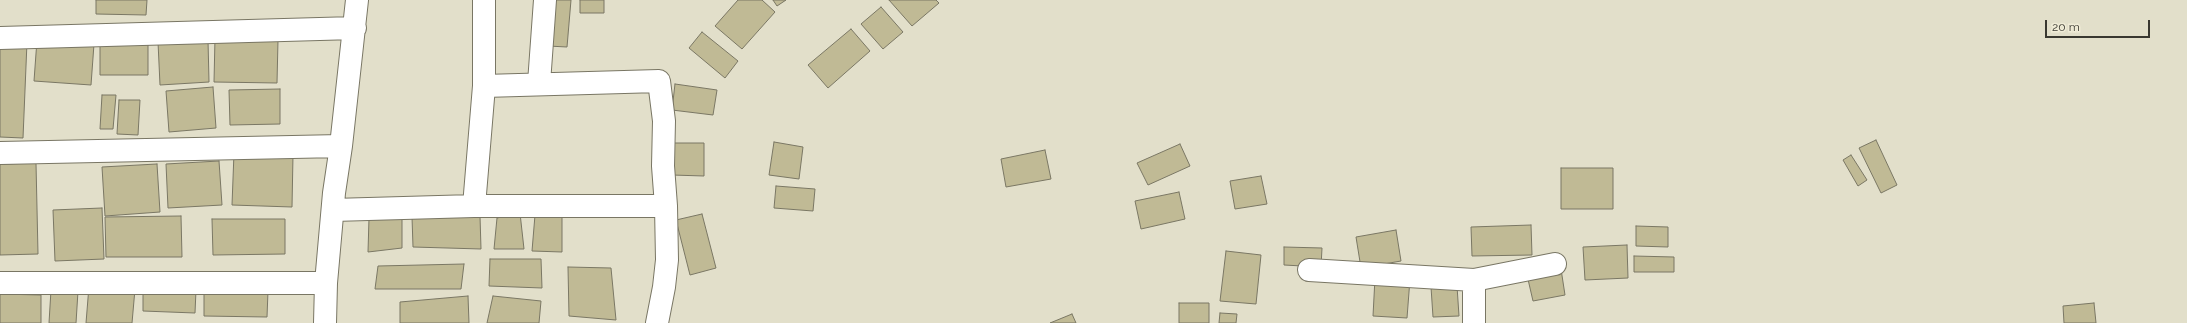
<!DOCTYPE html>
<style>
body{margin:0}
#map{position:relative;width:2187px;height:323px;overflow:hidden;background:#e2dfca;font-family:Raleway,sans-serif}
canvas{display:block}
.scale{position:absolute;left:2045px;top:20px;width:105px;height:18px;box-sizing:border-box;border:2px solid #393830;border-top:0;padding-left:5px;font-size:12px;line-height:14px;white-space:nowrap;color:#393830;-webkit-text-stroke:3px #f0ecd7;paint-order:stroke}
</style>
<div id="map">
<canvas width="2187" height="323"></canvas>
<div class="scale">20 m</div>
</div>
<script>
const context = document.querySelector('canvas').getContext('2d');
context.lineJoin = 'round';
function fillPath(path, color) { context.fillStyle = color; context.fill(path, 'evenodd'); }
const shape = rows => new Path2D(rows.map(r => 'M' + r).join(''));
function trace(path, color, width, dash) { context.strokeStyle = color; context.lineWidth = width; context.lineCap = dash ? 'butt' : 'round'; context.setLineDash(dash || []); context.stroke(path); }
const building = shape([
 [96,0,147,0,146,15,96,14,96,0],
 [551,0,571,0,567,47,548,46,551,0],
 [580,0,604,0,604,13,580,13,580,0],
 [738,0,762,0,775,12,742,49,715,26,738,0],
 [773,0,786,0,777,6,773,0],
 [889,0,936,0,939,3,912,26,889,0],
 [881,7,903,32,883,49,861,24,881,7],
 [851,29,870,51,828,88,808,65,851,29],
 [702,32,738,61,725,78,689,48,702,32],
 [215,38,278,40,277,83,214,82,215,38],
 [37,40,94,44,91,85,34,81,37,40],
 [208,40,209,82,160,85,158,42,208,40],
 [0,41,27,42,23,138,0,137,0,41],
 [100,43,148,43,148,75,100,75,100,43],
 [675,84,717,90,713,115,672,110,675,84],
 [213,87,216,128,169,132,166,91,213,87],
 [280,89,280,124,230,125,229,90,280,89],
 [102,95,116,95,113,129,100,129,102,95],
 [119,100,140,100,138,135,117,134,119,100],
 [1876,140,1897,185,1881,193,1859,148,1876,140],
 [774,142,803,147,799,179,769,175,774,142],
 [672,143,704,143,704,176,672,175,672,143],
 [1180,144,1190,166,1148,185,1137,163,1180,144],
 [1045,150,1051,179,1006,187,1001,159,1045,150],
 [234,153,293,155,292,207,232,205,234,153],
 [1851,155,1867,180,1858,186,1843,160,1851,155],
 [219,161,222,205,168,208,166,164,219,161],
 [36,163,38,254,0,255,0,164,36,163],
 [157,164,160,212,105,216,102,167,157,164],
 [1561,168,1613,168,1613,209,1561,209,1561,168],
 [1261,176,1267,204,1235,209,1230,181,1261,176],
 [776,186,815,189,813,211,774,208,776,186],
 [1179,192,1185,219,1141,229,1135,201,1179,192],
 [102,208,104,259,55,261,53,210,102,208],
 [562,212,562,252,532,251,535,215,562,212],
 [520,213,524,249,494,249,497,218,520,213],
 [702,214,716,268,690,275,676,220,702,214],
 [181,216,182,257,106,257,105,217,181,216],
 [402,216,402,248,368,252,369,218,402,216],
 [480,216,481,249,413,247,412,217,480,216],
 [212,219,285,219,285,254,213,255,212,219],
 [1531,225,1532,255,1472,256,1471,227,1531,225],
 [1636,226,1668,227,1668,247,1636,246,1636,226],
 [1396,230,1401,261,1361,268,1356,237,1396,230],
 [1627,245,1628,278,1585,280,1583,247,1627,245],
 [1284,247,1322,248,1321,267,1284,265,1284,247],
 [1226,251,1261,255,1256,304,1220,301,1226,251],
 [1634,256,1674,257,1674,272,1634,272,1634,256],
 [490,259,541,259,542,288,489,286,490,259],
 [464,264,461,289,375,289,378,266,464,264],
 [568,267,611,268,616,320,569,316,568,267],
 [1561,269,1565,295,1533,301,1527,275,1561,269],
 [1375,278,1410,279,1407,318,1373,316,1375,278],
 [89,286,135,289,132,323,86,323,89,286],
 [1457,286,1459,316,1433,317,1431,287,1457,286],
 [143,288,196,290,195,313,143,311,143,288],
 [51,290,78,291,76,323,49,323,51,290],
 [204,291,268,291,267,317,204,316,204,291],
 [0,294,41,295,41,323,0,323,0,294],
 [468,296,469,323,400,323,400,302,468,296],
 [493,296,541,301,539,323,487,323,493,296],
 [1179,303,1209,303,1209,323,1179,323,1179,303],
 [2094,303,2096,323,2064,323,2063,306,2094,303],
 [1220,313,1237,314,1236,323,1219,323,1220,313],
 [1072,314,1076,323,1050,323,1072,314]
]);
fillPath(building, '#c0ba95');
trace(building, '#7a7764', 1);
const minor = shape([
 [0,38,355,28],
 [539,83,545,0],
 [484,86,659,81,664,121,663,166,666,206,667,260,664,287,657,323],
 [0,153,341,146],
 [474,206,484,86,484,0],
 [333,210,474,206,666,206],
 [1309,270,1474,280,1555,264],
 [1474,280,1474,323],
 [0,283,326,283],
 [325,323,326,283,334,193,341,146,357,0]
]);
trace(minor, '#797664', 24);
trace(minor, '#fff', 22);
</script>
